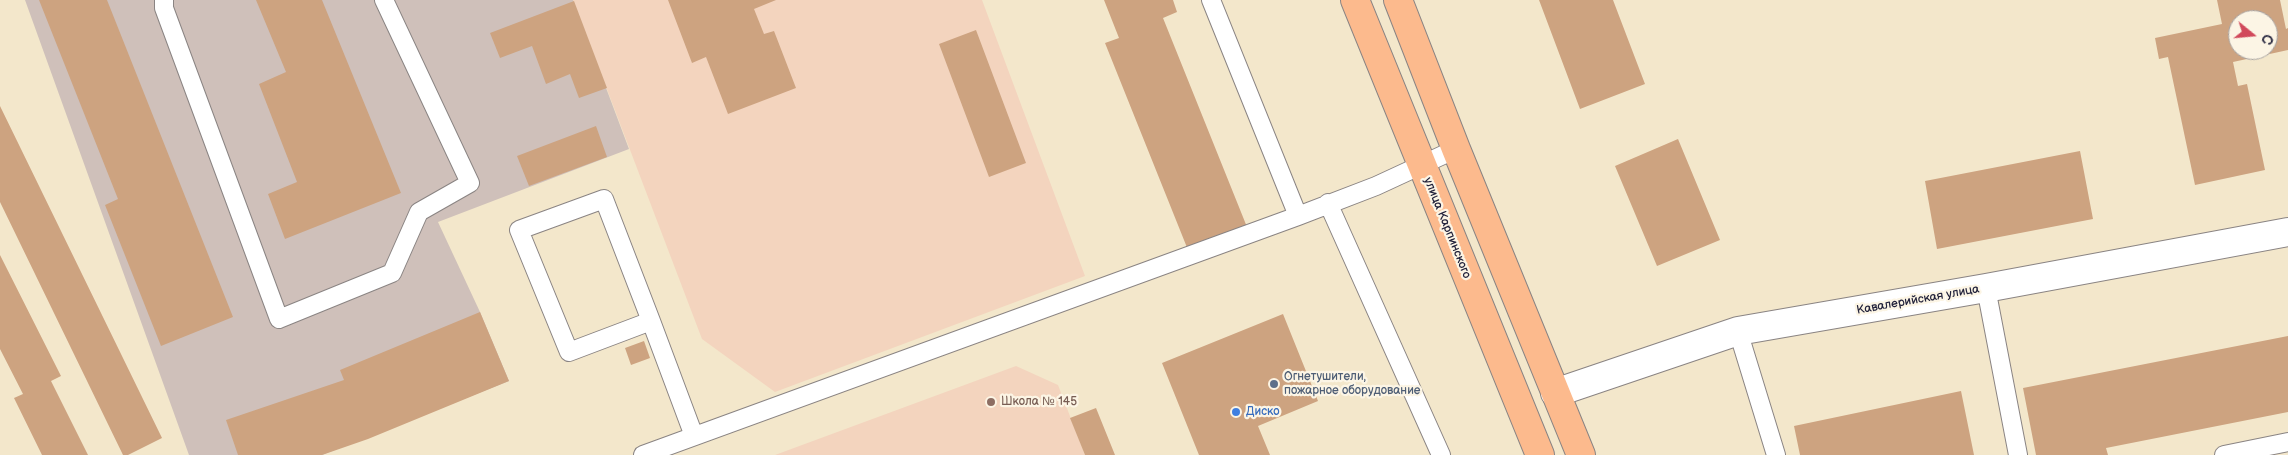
<!DOCTYPE html>
<meta charset="utf-8">
<style>
body{margin:0}
#map{position:relative;width:2288px;height:455px;overflow:hidden;background:#f3e7cb;font-family:"Balsamiq Sans",sans-serif}
canvas{display:block}
.north{position:absolute;left:2228px;top:10px;width:50px;height:50px;box-sizing:border-box;background:#fcf5e5;border:1px solid #a5a1a1;border-radius:50%;rotate:107deg;font-size:14px;font-weight:700;line-height:20px;text-align:center;color:#22223b}
.north::after{content:'';display:block;margin:auto;width:18px;height:22px;background:#d1495b;clip-path:polygon(50% 0,100% 100%,50% 72%,0 100%)}
</style>
<div id="map">
<canvas width="2288" height="455"></canvas>
<div class="north">С</div>
</div>
<script>
const context = document.querySelector('canvas').getContext('2d');
context.lineJoin = 'round';
function fillPath(path, color) { context.fillStyle = color; context.fill(path, 'evenodd'); }
const shape = rows => new Path2D(rows.map(r => 'M' + r).join(''));
function trace(path, color, width, dash) { context.strokeStyle = color; context.lineWidth = width; context.lineCap = dash ? 'butt' : 'round'; context.setLineDash(dash || []); context.stroke(path); }
function write(font, color, halo, rows, align = 'center') {
  context.font = font + ' "Balsamiq Sans",sans-serif'; context.lineWidth = 4.5; context.setLineDash([]); context.textBaseline = 'middle'; context.strokeStyle = halo; context.fillStyle = color; for (const [text, x, y, turn = 0] of rows) {
    context.save(); context.translate(x, y); context.rotate((+turn || 0) * Math.PI / 180); context.textAlign = isNaN(turn) ? turn : align; if (halo) context.strokeText(text, 0, 0); context.fillText(text, 0, 0); context.restore();
  }
}
fillPath(shape([
 [573,0,982,0,1085,276,775,392,702,339],
 [1016,366,1058,385,1085,455,775,455]
]), '#f3d4be');
fillPath(shape([
 [25,0,573,0,629,149,438,222,480,312,509,381,322,455,189,455]
]), '#cfc0ba');
fillPath(shape([
 [39,0,107,0,233,317,161,346,105,205,118,199],
 [256,0,322,0,401,193,285,239,268,194,297,182,259,84,286,72],
 [668,0,776,0,754,9,764,34,774,31,796,88,728,114,706,57,692,63],
 [1104,0,1173,0,1177,12,1163,18,1247,227,1188,250,1105,43,1119,38],
 [1539,0,1613,0,1645,84,1580,109],
 [2217,0,2280,0,2286,29,2288,28,2288,50,2233,62,2238,86,2247,84,2265,170,2195,185,2168,57,2159,59,2155,38,2222,24],
 [2238,20,2268,20,2268,50,2238,50],
 [574,1,607,88,579,98,570,74,546,84,532,46,500,58,490,33],
 [976,30,1026,163,989,177,939,44],
 [0,106,162,438,128,455,123,455,0,202],
 [596,126,607,157,529,186,517,156],
 [1678,139,1720,240,1657,266,1615,166],
 [2080,151,2093,219,1937,249,1925,181],
 [0,255,61,376,51,381,88,455,42,455,14,398,23,394,0,349],
 [480,312,509,381,368,439,322,455,238,455,226,420,344,380,340,370],
 [1283,314,1318,401,1258,426,1270,455,1199,455,1162,363],
 [2288,336,2288,412,2106,448,2108,455,2036,455,2023,388],
 [644,341,650,358,631,365,625,348],
 [1961,391,1974,455,1800,455,1794,426],
 [1096,408,1115,455,1085,455,1070,418]
]), '#cda380');
const service = shape([
 [164,0,164,8,279,319,392,273,419,212,470,183,384,0],
 [1211,0,1298,216],
 [1328,203,1441,455],
 [1986,288,2018,455],
 [651,321,569,352,519,230,604,199,651,321,694,436],
 [1738,331,1776,455],
 [643,455,1298,216,1376,186,1456,149],
 [2224,455,2288,442]
]);
const minor = shape([
 [1555,393,1738,331,1986,288,2288,232]
]);
const primary = shape([
 [1355,0,1540,455],
 [1398,0,1456,149,1581,455]
]);
trace(service, '#8a8483', 20);
trace(minor, '#8a8483', 30);
trace(primary, '#8a8483', 30);
trace(service, '#fff', 18);
trace(minor, '#fff', 28);
trace(primary, '#fcba8d', 28);
for (const [x, y, r, color] of [
 [1274,384,5,"#5c6f8a"],
 [991,402,5,"#8d6e63"],
 [1236,412,5,"#3f7fe0"]
]) { const dot = new Path2D(); dot.arc(x, y, r, 0, 2 * Math.PI); context.fillStyle = color; context.fill(dot); trace(dot, '#fcf5e5', 2); }
write('12px', '#22223b', '#fcf5e5', [
 ["улица Карпинского",1447,228,68],
 ["Кавалерийская улица",1918,300,-10]
]);
write('12px', '#4e5e75', '#fcf5e5', [
 ["Огнетушители,",1284,377],
 ["пожарное оборудование",1284,391]
], 'left');
write('12px', '#785e54', '#fcf5e5', [
 ["Школа № 145",1001,402]
], 'left');
write('12px', '#366cbe', '#fcf5e5', [
 ["Диско",1246,412]
], 'left');
</script>
